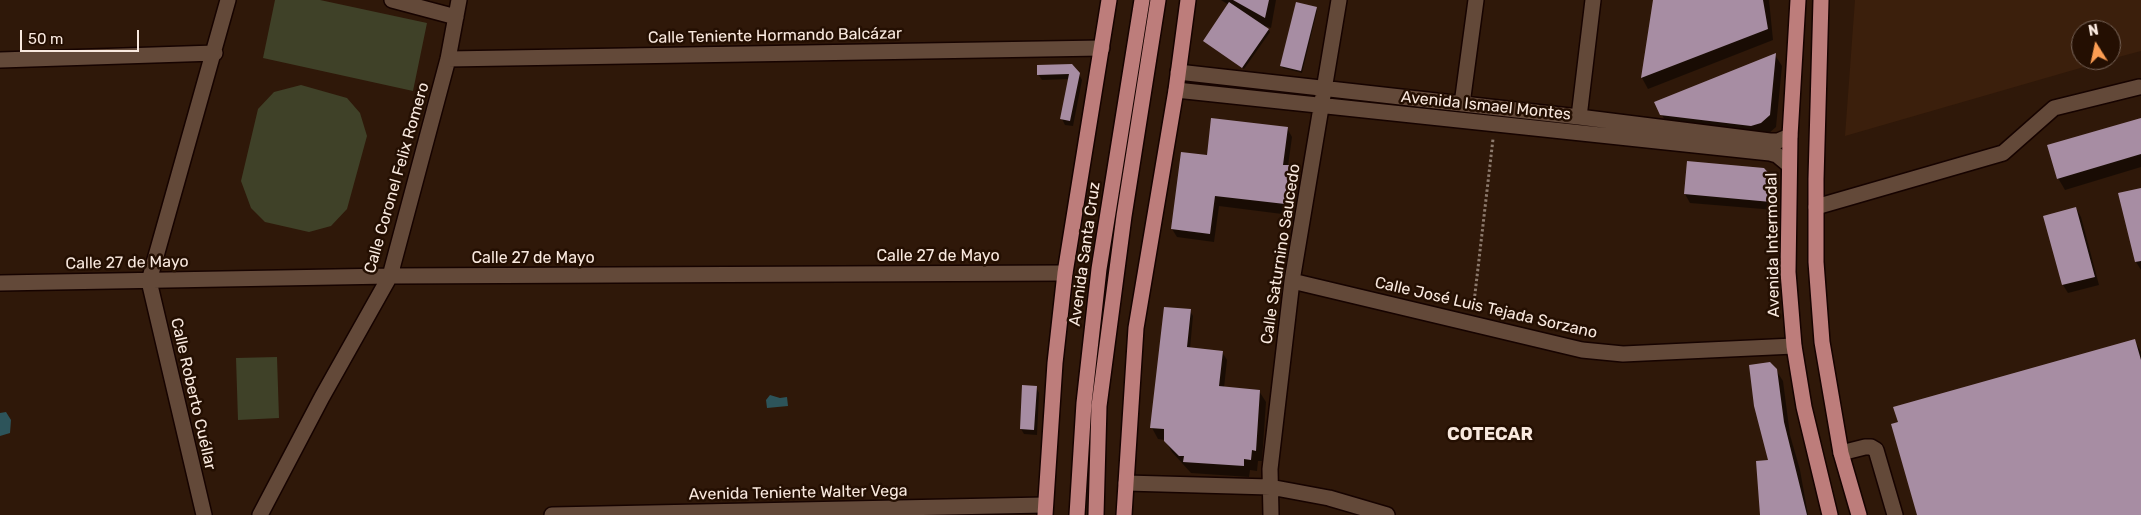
<!DOCTYPE html>
<meta charset="utf-8">
<style>
body{margin:0}
#map{position:relative;width:2141px;height:515px;overflow:hidden;background:#2f1809;font-family:Rubik,sans-serif}
canvas{display:block}
.north{position:absolute;left:2071px;top:20px;width:50px;height:50px;box-sizing:border-box;background:#240f02;border:1px solid #79665a;border-radius:50%;rotate:350deg;font-size:14px;font-weight:700;line-height:20px;text-align:center;color:#f9e9df}
.north::after{content:'';display:block;margin:auto;width:18px;height:22px;background:#fc9d53;clip-path:polygon(50% 0,100% 100%,50% 72%,0 100%)}
.scale{position:absolute;left:20px;top:30px;width:119px;height:22px;box-sizing:border-box;border:2px solid #f9e9df;border-top:0;padding-left:6px;font-size:15px;line-height:18px;white-space:nowrap;color:#f9e9df;-webkit-text-stroke:4px #240f02;paint-order:stroke}
</style>
<div id="map">
<canvas width="2141" height="515"></canvas>
<div class="north">N</div>
<div class="scale">50 m</div>
</div>
<script>
const context = document.querySelector('canvas').getContext('2d');
context.lineJoin = 'round';
function fillPath(path, color) { context.fillStyle = color; context.fill(path, 'evenodd'); }
const shape = rows => new Path2D(rows.map(r => 'M' + r).join(''));
function trace(path, color, width, dash) { context.strokeStyle = color; context.lineWidth = width; context.lineCap = dash ? 'butt' : 'round'; context.setLineDash(dash || []); context.stroke(path); }
function write(font, color, halo, rows, align = 'center') {
  context.font = font + ' Rubik,sans-serif'; context.lineWidth = 5; context.setLineDash([]); context.textBaseline = 'middle'; context.strokeStyle = halo; context.fillStyle = color; for (const [text, x, y, turn = 0] of rows) {
    context.save(); context.translate(x, y); context.rotate((+turn || 0) * Math.PI / 180); context.textAlign = isNaN(turn) ? turn : align; if (halo) context.strokeText(text, 0, 0); context.fillText(text, 0, 0); context.restore();
  }
}
fillPath(shape([
 [1855,0,2141,0,2141,51,2111,59,2111,30,2081,30,2081,60,2108,60,1845,136]
]), '#3b1f0c');
fillPath(shape([
 [275,0,320,0,427,23,413,91,263,58],
 [301,85,347,98,360,113,367,136,347,209,331,226,309,232,265,222,251,208,241,181,258,109,274,92],
 [277,357,279,418,238,420,236,358]
]), '#3f4128');
fillPath(shape([
 [770,395,780,398,787,397,788,406,767,408,766,400],
 [6,412,11,420,10,433,0,436,0,413]
]), '#2d545a');
fillPath(shape([
 [1221,0,1276,0,1271,28,1266,26,1270,32,1244,69,1204,41,1229,5],
 [1654,0,1769,0,1773,40,1648,89,1642,78],
 [1316,8,1317,11,1302,73,1283,68,1281,66],
 [1775,55,1782,66,1776,127,1768,134,1668,126,1662,115],
 [1038,74,1079,74,1082,80,1073,126,1065,125,1062,119,1069,79,1042,80],
 [2141,119,2141,167,2065,190,2058,178],
 [1287,128,1292,137,1288,166,1295,178,1290,215,1219,206,1214,242,1177,237,1172,229,1208,157],
 [1287,175,1289,175,1285,211,1283,210],
 [1772,179,1777,188,1775,210,1690,203,1685,194],
 [2141,189,2141,270,2136,262],
 [2076,208,2081,217,2099,285,2068,293,2063,285],
 [1190,311,1193,316,1190,349,1222,352,1227,360,1224,388,1259,391,1266,402,1262,461,1258,461,1257,471,1250,470,1249,477,1191,473,1172,452,1165,440,1158,439,1152,428,1158,380],
 [2135,341,2141,352,2141,515,1918,515],
 [1776,370,1783,381,1790,435,1800,470,1808,515,1761,515,1770,461],
 [1036,387,1039,393,1037,435,1024,434,1021,429]
]), '#0007');
fillPath(shape([
 [1233,0,1269,0,1265,18],
 [1653,0,1763,0,1768,29,1641,78],
 [1229,2,1269,29,1242,68,1203,41],
 [1296,2,1317,7,1301,71,1280,66],
 [1776,53,1770,115,1761,123,1751,126,1660,115,1654,102],
 [1072,64,1080,73,1070,121,1060,119,1069,74,1037,75,1037,65],
 [1211,118,1288,127,1283,165,1289,165,1285,204,1215,196,1210,234,1171,229,1181,152,1207,155],
 [2141,118,2141,154,2057,179,2047,145],
 [1687,161,1764,168,1773,178,1771,202,1684,194],
 [2141,188,2141,261,2135,262,2118,193],
 [2076,207,2095,277,2062,285,2043,216],
 [1164,307,1191,309,1187,347,1223,351,1219,386,1260,390,1256,451,1252,450,1251,460,1244,459,1244,466,1183,462,1184,456,1179,456,1164,441,1164,429,1150,428],
 [2135,339,2141,360,2141,515,1917,515,1891,424,1898,422,1893,407],
 [1770,362,1777,369,1784,422,1807,515,1760,515,1756,461,1768,460,1754,406,1749,365],
 [1022,385,1037,386,1034,430,1020,429]
]), '#a78da3');
const minor = shape([
 [392,0,456,17],
 [448,59,1102,48],
 [0,60,215,53],
 [1178,72,1579,117,1770,141,1778,141,1790,136],
 [1176,90,1770,153,1777,155,1789,165],
 [1462,104,1476,0],
 [1579,117,1593,0],
 [1816,207,2003,153,2054,108,2139,87],
 [1292,281,1582,350,1623,354,1794,346],
 [0,283,390,276,1065,273],
 [1841,453,1865,447,1871,447,1876,450,1895,515],
 [1126,483,1270,487,1329,498,1387,515],
 [204,515,149,281,228,0],
 [260,515,322,397,390,276,448,59,459,0],
 [552,515,1045,505],
 [1271,515,1270,469,1292,281,1339,0]
]);
const major = shape([
 [1798,0,1790,136,1788,272,1794,346,1804,407,1830,515],
 [1821,0,1816,179,1816,262,1822,342,1841,453,1859,515],
 [1045,515,1055,363,1065,273,1109,0],
 [1077,515,1084,403,1099,269,1142,0],
 [1096,515,1099,406,1124,216,1158,0],
 [1124,515,1136,328,1176,90,1188,0]
]);
trace(minor, '#160300', 18);
trace(major, '#160300', 18);
trace(shape([
 [1473,311,1493,139]
]), '#8d7a6d', 3, [2.5, 2.5]);
trace(minor, '#634939', 15);
trace(major, '#bd7d7b', 15);
write('16px', '#f9e9df', '#240f02', [
 ["Calle Teniente Hormando Balcázar",775,36,-1],
 ["Avenida Ismael Montes",1486,106,6],
 ["Calle Coronel Felix Romero",397,178,-74],
 ["Avenida Intermodal",1773,245,-91],
 ["Avenida Santa Cruz",1085,254,-82],
 ["Calle Saturnino Saucedo",1281,254,-81],
 ["Calle 27 de Mayo",938,256],
 ["Calle 27 de Mayo",533,258],
 ["Calle 27 de Mayo",127,263,-1],
 ["Calle José Luis Tejada Sorzano",1486,308,13],
 ["Calle Roberto Cuéllar",193,394,77],
 ["Avenida Teniente Walter Vega",798,493,-1]
]);
write('bold 18px', '#f9e9df', '#240f02', [
 ["COTECAR",1490,435]
]);
</script>
